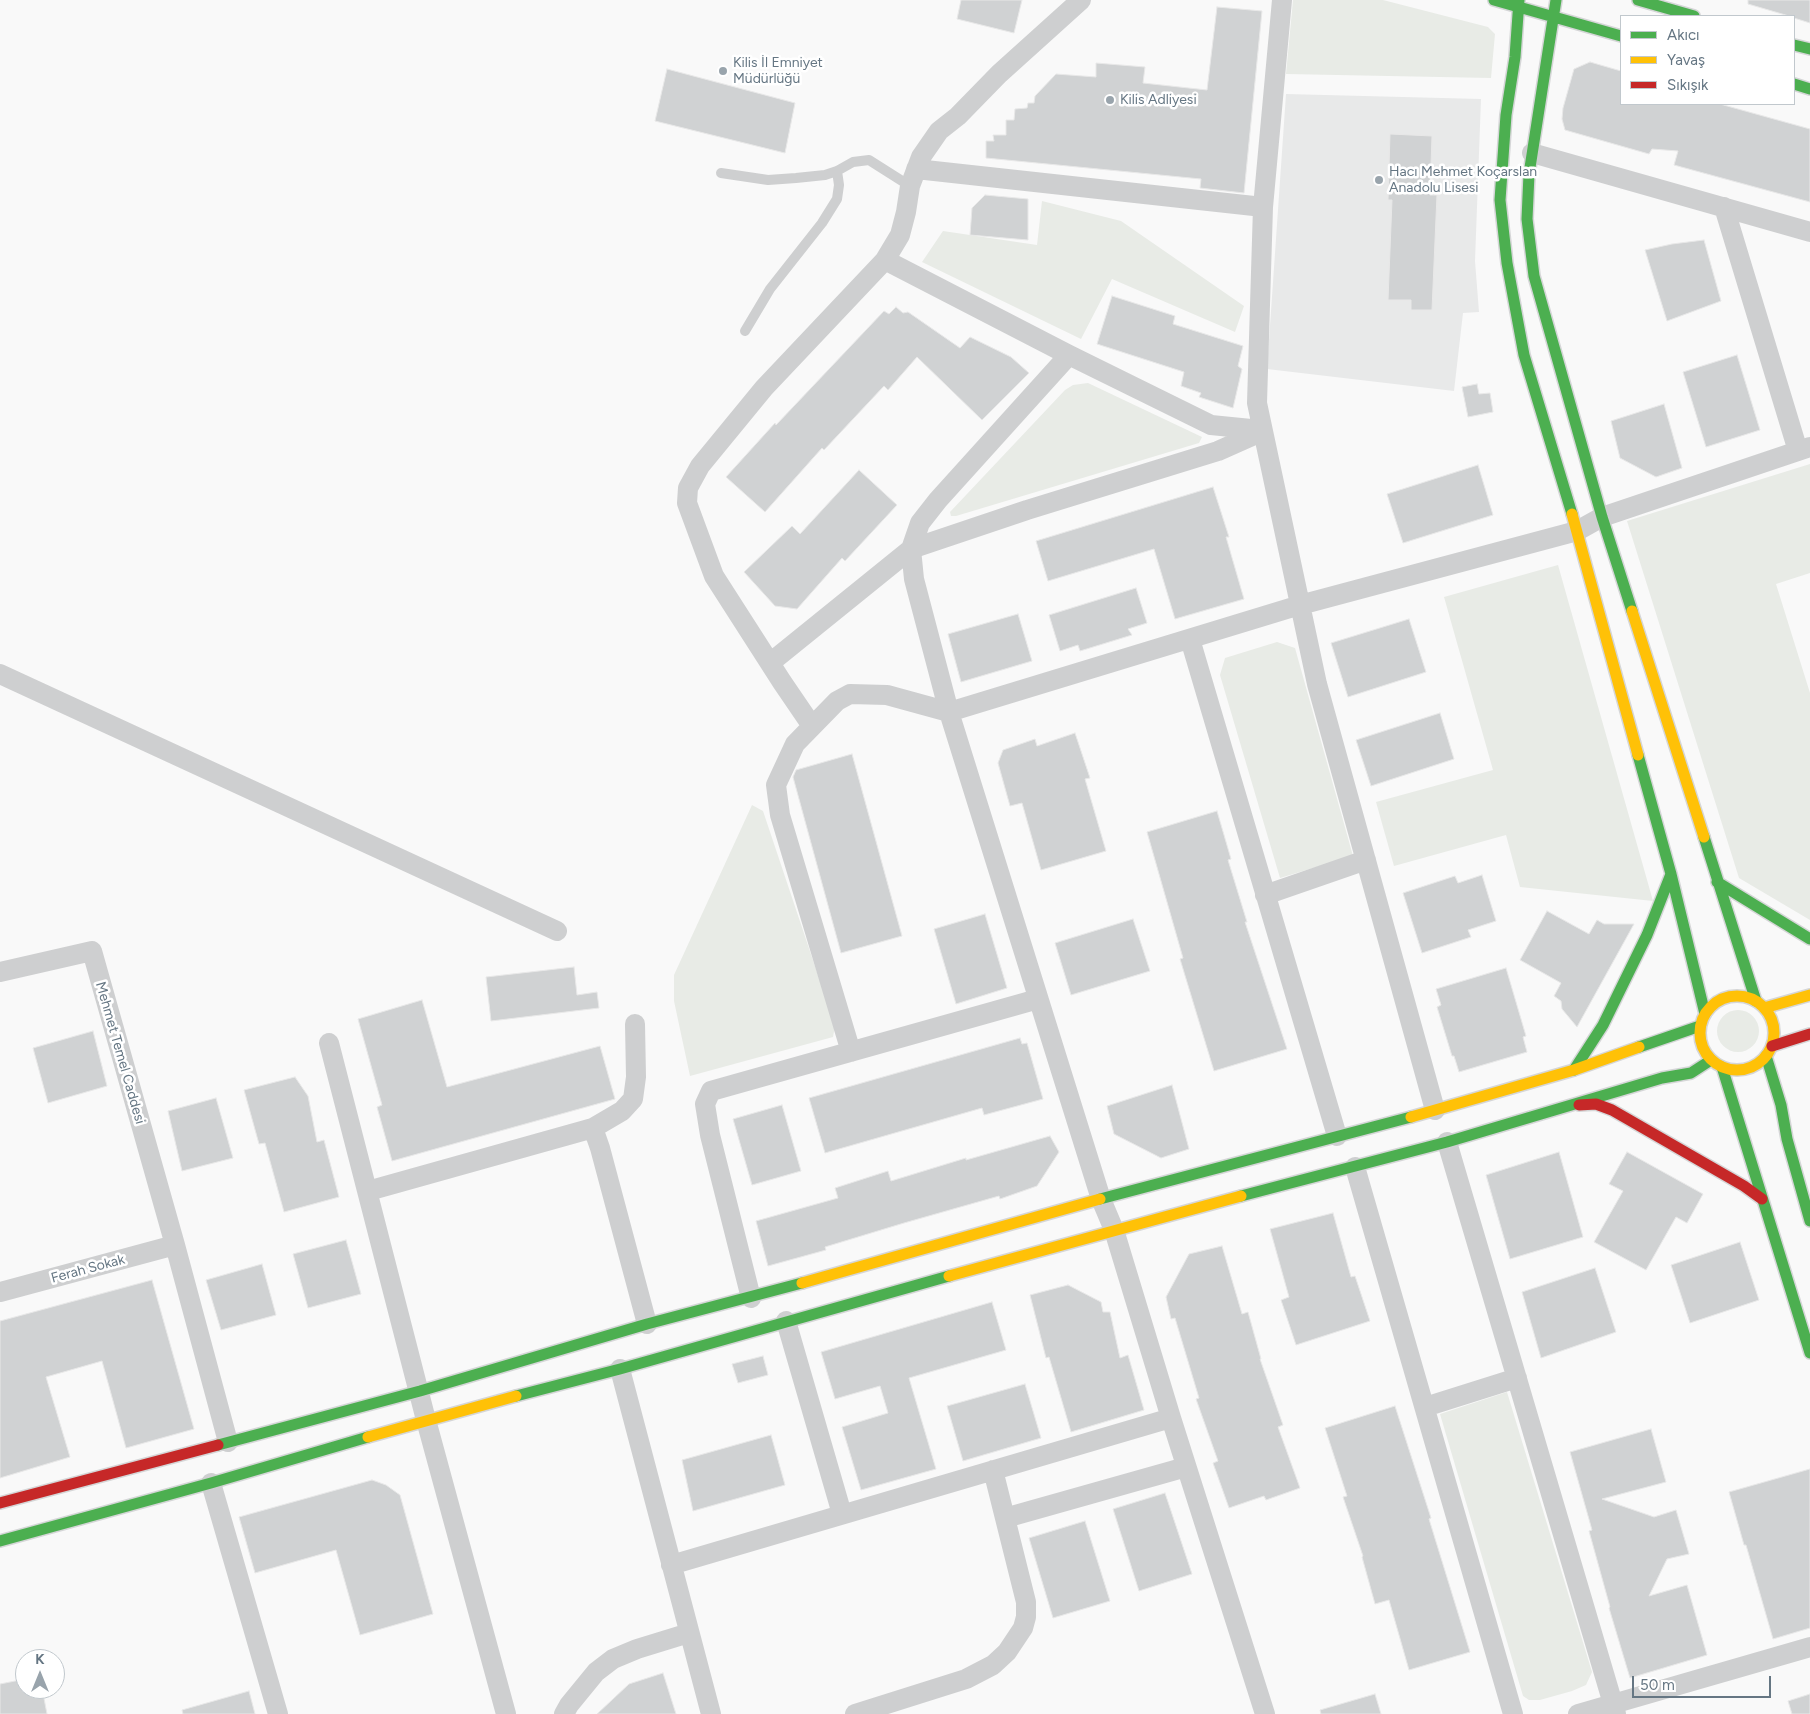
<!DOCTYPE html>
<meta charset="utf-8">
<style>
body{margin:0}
#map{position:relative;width:1810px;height:1714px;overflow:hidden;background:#f9f9f9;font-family:Figtree,sans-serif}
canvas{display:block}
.legend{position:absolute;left:1620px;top:15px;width:175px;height:90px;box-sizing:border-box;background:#fff;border:1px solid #c1c8cd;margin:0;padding:6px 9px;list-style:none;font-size:15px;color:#657683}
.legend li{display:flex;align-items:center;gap:10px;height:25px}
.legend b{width:25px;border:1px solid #c1c8cd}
.north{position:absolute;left:15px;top:1649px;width:50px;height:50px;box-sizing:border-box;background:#fff;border:1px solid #c1c8cd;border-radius:50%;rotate:0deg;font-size:14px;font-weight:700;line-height:20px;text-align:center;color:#657683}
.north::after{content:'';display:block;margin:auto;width:18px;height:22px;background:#99a4ac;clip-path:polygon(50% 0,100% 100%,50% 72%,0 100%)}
.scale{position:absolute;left:1632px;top:1676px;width:139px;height:22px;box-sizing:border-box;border:2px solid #657683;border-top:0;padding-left:6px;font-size:15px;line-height:18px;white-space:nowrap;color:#657683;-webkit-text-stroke:4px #fff;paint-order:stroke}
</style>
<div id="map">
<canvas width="1810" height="1714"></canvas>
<ul class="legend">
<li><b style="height:6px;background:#4caf50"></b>Akıcı</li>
<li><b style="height:6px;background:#ffc107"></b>Yavaş</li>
<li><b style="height:6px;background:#c62828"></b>Sıkışık</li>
</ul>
<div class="north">K</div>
<div class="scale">50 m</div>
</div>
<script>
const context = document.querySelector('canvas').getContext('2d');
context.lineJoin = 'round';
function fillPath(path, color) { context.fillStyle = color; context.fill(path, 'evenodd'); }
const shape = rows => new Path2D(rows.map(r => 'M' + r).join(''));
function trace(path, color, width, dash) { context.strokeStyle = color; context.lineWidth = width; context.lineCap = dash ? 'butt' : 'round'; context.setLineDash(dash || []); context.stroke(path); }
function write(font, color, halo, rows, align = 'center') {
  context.font = font + ' Figtree,sans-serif'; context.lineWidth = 5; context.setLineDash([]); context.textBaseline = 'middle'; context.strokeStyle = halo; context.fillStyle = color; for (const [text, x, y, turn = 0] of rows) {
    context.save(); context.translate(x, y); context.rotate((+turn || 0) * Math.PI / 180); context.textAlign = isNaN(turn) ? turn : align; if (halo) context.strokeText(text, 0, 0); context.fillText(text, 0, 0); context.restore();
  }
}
fillPath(shape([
 [1286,94,1481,99,1475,261,1479,312,1463,313,1454,391,1267,369]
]), '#e8e9e9');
fillPath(shape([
 [1293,0,1383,0,1488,27,1495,34,1491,78,1286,74],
 [1042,201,1121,221,1244,306,1235,332,1112,279,1081,339,922,262,943,231,1037,245],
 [1088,383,1202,437,1199,443,956,516,951,516,950,512,1065,390,1073,385],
 [1810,464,1810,573,1776,584,1810,693,1810,920,1739,878,1627,521],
 [1558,565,1653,901,1520,887,1506,835,1394,866,1376,802,1493,770,1444,597],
 [1277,642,1295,648,1353,856,1280,878,1220,675,1225,658],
 [752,805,763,811,835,1026,833,1037,690,1076,674,1001,674,975],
 '1717 1031a21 21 0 1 1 42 0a21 21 0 1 1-42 0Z',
 [1507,1392,1592,1672,1586,1685,1572,1691,1540,1700,1529,1700,1523,1696,1440,1414]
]), '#e8ebe6');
const building = shape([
 [961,0,1022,0,1014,33,957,19,961,0],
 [1748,0,1810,0,1810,23,1794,18,1794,16,1789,16,1748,4,1748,0],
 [1217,7,1262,11,1244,193,1200,188,1201,179,986,158,986,141,994,141,993,135,1006,135,1006,120,1014,120,1015,109,1027,108,1028,103,1034,103,1035,96,1056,74,1096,77,1096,63,1145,67,1143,83,1207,90,1217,7],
 [1590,62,1621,71,1621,104,1720,104,1810,129,1810,202,1674,165,1678,151,1652,149,1649,154,1565,130,1562,119,1563,108,1574,69,1590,62],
 [667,69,795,103,785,153,655,121,667,69],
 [1390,134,1432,136,1430,195,1437,195,1432,310,1411,310,1411,300,1388,300,1392,200,1388,200,1390,134],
 [985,195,1028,199,1028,240,970,235,972,208,985,195],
 [1704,240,1721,301,1667,321,1645,250,1672,244,1704,240],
 [1112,296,1175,316,1173,324,1243,346,1238,366,1242,369,1233,408,1199,397,1201,393,1181,386,1184,372,1097,344,1112,296],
 [896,307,903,313,908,312,960,348,970,337,1011,357,1029,373,982,420,917,357,888,390,884,386,824,450,822,448,765,512,726,477,775,423,776,425,884,311,889,314,896,307],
 [1737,355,1760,430,1706,447,1683,372,1737,355],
 [1477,384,1479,394,1490,393,1493,412,1468,417,1462,387,1477,384],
 [1664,404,1682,468,1656,477,1620,458,1611,421,1664,404],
 [1478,465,1493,515,1403,543,1387,494,1478,465],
 [859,470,897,505,845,561,842,558,797,609,775,606,744,572,792,526,800,534,859,470],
 [1213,487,1229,537,1226,537,1244,599,1175,619,1154,549,1048,581,1036,541,1213,487],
 [1136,588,1147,623,1128,629,1132,635,1080,651,1078,645,1060,651,1049,615,1136,588],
 [1018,614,1032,661,961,682,948,634,1018,614],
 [1409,619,1426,672,1348,697,1331,643,1409,619],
 [1440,713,1454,759,1371,786,1356,740,1440,713],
 [1075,733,1090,778,1085,779,1106,851,1041,870,1022,803,1010,806,998,763,1003,750,1035,739,1037,746,1075,733],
 [852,754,902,936,841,953,793,777,796,770,852,754],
 [1217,811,1231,859,1228,860,1247,922,1245,922,1287,1049,1214,1071,1180,959,1183,958,1147,832,1217,811],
 [1482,875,1496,921,1468,930,1471,937,1422,953,1403,893,1455,876,1458,883,1482,875],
 [1547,911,1589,934,1597,920,1604,924,1634,924,1577,1027,1562,1009,1561,1001,1554,996,1561,983,1520,960,1547,911],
 [985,914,1007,988,956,1004,934,929,985,914],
 [1133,919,1150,971,1071,995,1055,943,1133,919],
 [574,967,577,995,597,992,599,1008,491,1021,486,977,574,967],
 [1506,968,1526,1036,1523,1037,1527,1052,1459,1072,1454,1056,1452,1056,1437,1007,1441,1005,1436,989,1506,968],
 [422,1000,447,1087,600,1046,615,1099,392,1161,377,1107,382,1105,358,1019,422,1000],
 [93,1031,107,1086,48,1103,33,1048,93,1031],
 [1020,1038,1022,1044,1027,1043,1043,1099,984,1115,982,1108,825,1153,809,1098,1020,1038],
 [295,1077,308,1096,317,1142,324,1140,339,1197,284,1212,265,1143,259,1144,244,1090,295,1077],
 [1172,1085,1189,1149,1161,1158,1114,1134,1107,1106,1172,1085],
 [216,1098,233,1158,182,1171,168,1111,216,1098],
 [782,1105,801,1171,752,1185,733,1119,782,1105],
 [1050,1136,1059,1152,1037,1186,1000,1199,999,1196,904,1223,825,1247,826,1250,768,1266,756,1221,838,1198,835,1188,888,1171,891,1181,966,1158,966,1160,1050,1136],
 [1559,1152,1583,1237,1510,1259,1486,1175,1559,1152],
 [1627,1152,1703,1194,1687,1223,1676,1217,1646,1270,1594,1242,1623,1191,1609,1184,1627,1152],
 [1333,1213,1351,1277,1355,1276,1370,1321,1296,1345,1281,1300,1289,1297,1270,1229,1333,1213],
 [346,1240,361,1294,308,1308,293,1254,346,1240],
 [1740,1242,1759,1300,1690,1323,1671,1265,1740,1242],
 [1222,1246,1242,1314,1248,1312,1261,1359,1260,1359,1283,1425,1278,1427,1300,1488,1266,1500,1264,1496,1229,1508,1213,1463,1218,1461,1196,1399,1199,1398,1175,1318,1171,1319,1166,1297,1189,1254,1222,1246],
 [262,1264,276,1315,221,1330,206,1280,262,1264],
 [1595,1268,1616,1332,1541,1358,1522,1292,1595,1268],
 [152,1280,194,1429,126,1448,102,1361,46,1377,70,1457,0,1478,0,1321,152,1280],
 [1068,1285,1101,1302,1103,1312,1110,1312,1120,1358,1128,1355,1144,1410,1071,1432,1049,1357,1046,1358,1030,1295,1068,1285],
 [992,1302,1006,1350,909,1378,936,1469,861,1490,842,1427,888,1413,880,1386,835,1399,821,1352,992,1302],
 [763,1356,768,1375,738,1383,732,1364,763,1356],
 [1025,1384,1041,1438,963,1461,947,1406,1025,1384],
 [1395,1406,1431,1518,1429,1519,1470,1652,1409,1670,1389,1600,1375,1604,1362,1557,1363,1556,1343,1497,1347,1496,1325,1428,1395,1406],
 [1651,1429,1666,1482,1602,1499,1654,1517,1676,1510,1689,1554,1667,1559,1649,1596,1687,1585,1707,1655,1630,1678,1609,1608,1610,1607,1589,1531,1592,1530,1570,1452,1651,1429],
 [771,1435,785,1485,693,1511,682,1460,771,1435],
 [1810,1469,1810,1628,1773,1639,1746,1545,1744,1545,1729,1492,1810,1469],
 [372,1480,386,1485,400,1495,433,1614,360,1635,336,1550,255,1573,239,1517,372,1480],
 [1165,1493,1192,1574,1139,1591,1113,1509,1165,1493],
 [1085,1521,1110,1601,1053,1618,1029,1538,1085,1521],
 [663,1673,676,1714,597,1714,629,1684,663,1673],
 [25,1679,25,1689,30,1689,32,1695,43,1693,47,1714,0,1714,0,1684,25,1679],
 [249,1691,255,1714,183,1714,182,1710,249,1691],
 [1375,1694,1381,1714,1321,1714,1320,1710,1375,1694],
 [1810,1694,1810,1714,1792,1714,1788,1701,1810,1694]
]);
fillPath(building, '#d0d2d3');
trace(building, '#e8e8e8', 1);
const fast = shape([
 [1494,0,1621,36],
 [1519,0,1515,57,1506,115,1500,200,1507,263,1524,355,1572,514],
 [1556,0,1529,174,1527,219,1534,276,1602,517,1632,611],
 [1638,0,1694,16],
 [1794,45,1810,49],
 [1794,84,1810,89],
 [1638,755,1671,874,1705,1014],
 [1704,837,1756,1001],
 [1717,882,1810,939],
 [1639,1047,1700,1026],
 [1766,1056,1781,1105,1787,1139,1810,1221],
 [1722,1067,1810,1353],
 [1574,1070,1603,1025,1647,935,1671,874],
 [1241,1196,1447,1142,1662,1078,1691,1073,1711,1060],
 [1100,1199,1411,1117],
 [516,1396,620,1369,949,1276],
 [218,1445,420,1391,647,1324,802,1283],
 [0,1541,211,1483,368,1437]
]);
const slow = shape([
 [1572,514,1638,755],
 [1632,611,1704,837],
 '1700 1033a37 37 0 1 1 74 0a37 37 0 1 1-74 0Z',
 [1764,1008,1810,995],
 [1411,1117,1574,1070,1639,1047],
 [949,1276,1241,1196],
 [802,1283,1100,1199],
 [368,1437,516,1396]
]);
const jam = shape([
 [1772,1046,1810,1034],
 [1579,1105,1596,1104,1612,1110,1744,1186,1762,1199],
 [0,1503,218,1445]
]);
trace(fast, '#d5d6d7', 14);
trace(slow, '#d5d6d7', 14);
trace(jam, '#d5d6d7', 14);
trace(shape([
 [721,173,768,180,796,178,825,175,837,171,853,162,869,160,910,186],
 [745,331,770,289,822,223,837,199,839,185,837,171]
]), '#cecfd0', 10);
trace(shape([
 [1282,0,1263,207,1257,403,1317,684,1435,1110],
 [1532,153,1810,232],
 [916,169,1263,207],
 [1724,207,1798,451],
 [885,260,1069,355,1211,425,1261,430],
 [1069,355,938,500,920,523,911,549,914,579,949,712,1101,1199,1114,1230,1171,1418,1265,1714],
 [1190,639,1337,1136],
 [770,663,911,549,1027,510,1218,451,1263,431],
 [0,674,557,931],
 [812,726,782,682,714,576,687,503,688,488,700,466,764,388,885,260,900,235,906,212,910,186,921,157,939,131,958,116,999,74,1081,0],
 [1265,895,1366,860],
 [0,972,92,951,175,1245,228,1442],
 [329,1043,426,1420,506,1714],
 [851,1052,780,815,776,785,795,744,837,701,850,694,887,695,949,712,1300,605,1577,531,1602,517,1810,447],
 [593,1128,600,1148,647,1324],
 [1447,1142,1616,1714],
 [1355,1167,1513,1714],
 [368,1191,593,1128,622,1111,633,1099,636,1077,635,1024],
 [0,1292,175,1245],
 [751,1298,710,1135,705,1104,711,1091,1038,999],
 [786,1321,842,1514],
 [620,1369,711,1714],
 [1425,1407,1517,1378],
 [211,1483,278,1714],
 [1005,1518,1186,1467],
 [671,1565,1171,1418],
 [564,1714,569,1705,596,1672,613,1659,637,1649,689,1633],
 [855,1714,966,1679,993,1665,1007,1652,1023,1628,1026,1617,1026,1602,993,1470],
 [1578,1714,1810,1647]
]), '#cecfd0', 20);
trace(fast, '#4caf50', 11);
trace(slow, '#ffc107', 11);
trace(jam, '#c62828', 11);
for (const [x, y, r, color] of [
 [723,71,5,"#99a4ac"],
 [1110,100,5,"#99a4ac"],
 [1379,180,5,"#99a4ac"]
]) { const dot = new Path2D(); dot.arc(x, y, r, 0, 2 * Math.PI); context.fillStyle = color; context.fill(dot); trace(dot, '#fff', 2); }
write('14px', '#657683', '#fff', [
 ["Kilis İl Emniyet",733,63],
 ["Müdürlüğü",733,79],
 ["Kilis Adliyesi",1120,100],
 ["Hacı Mehmet Koçarslan",1389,172],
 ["Anadolu Lisesi",1389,188]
], 'left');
write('14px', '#657683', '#fff', [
 ["Mehmet Temel Caddesi",120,1053,74],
 ["Ferah Sokak",88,1269,-15]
]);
</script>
